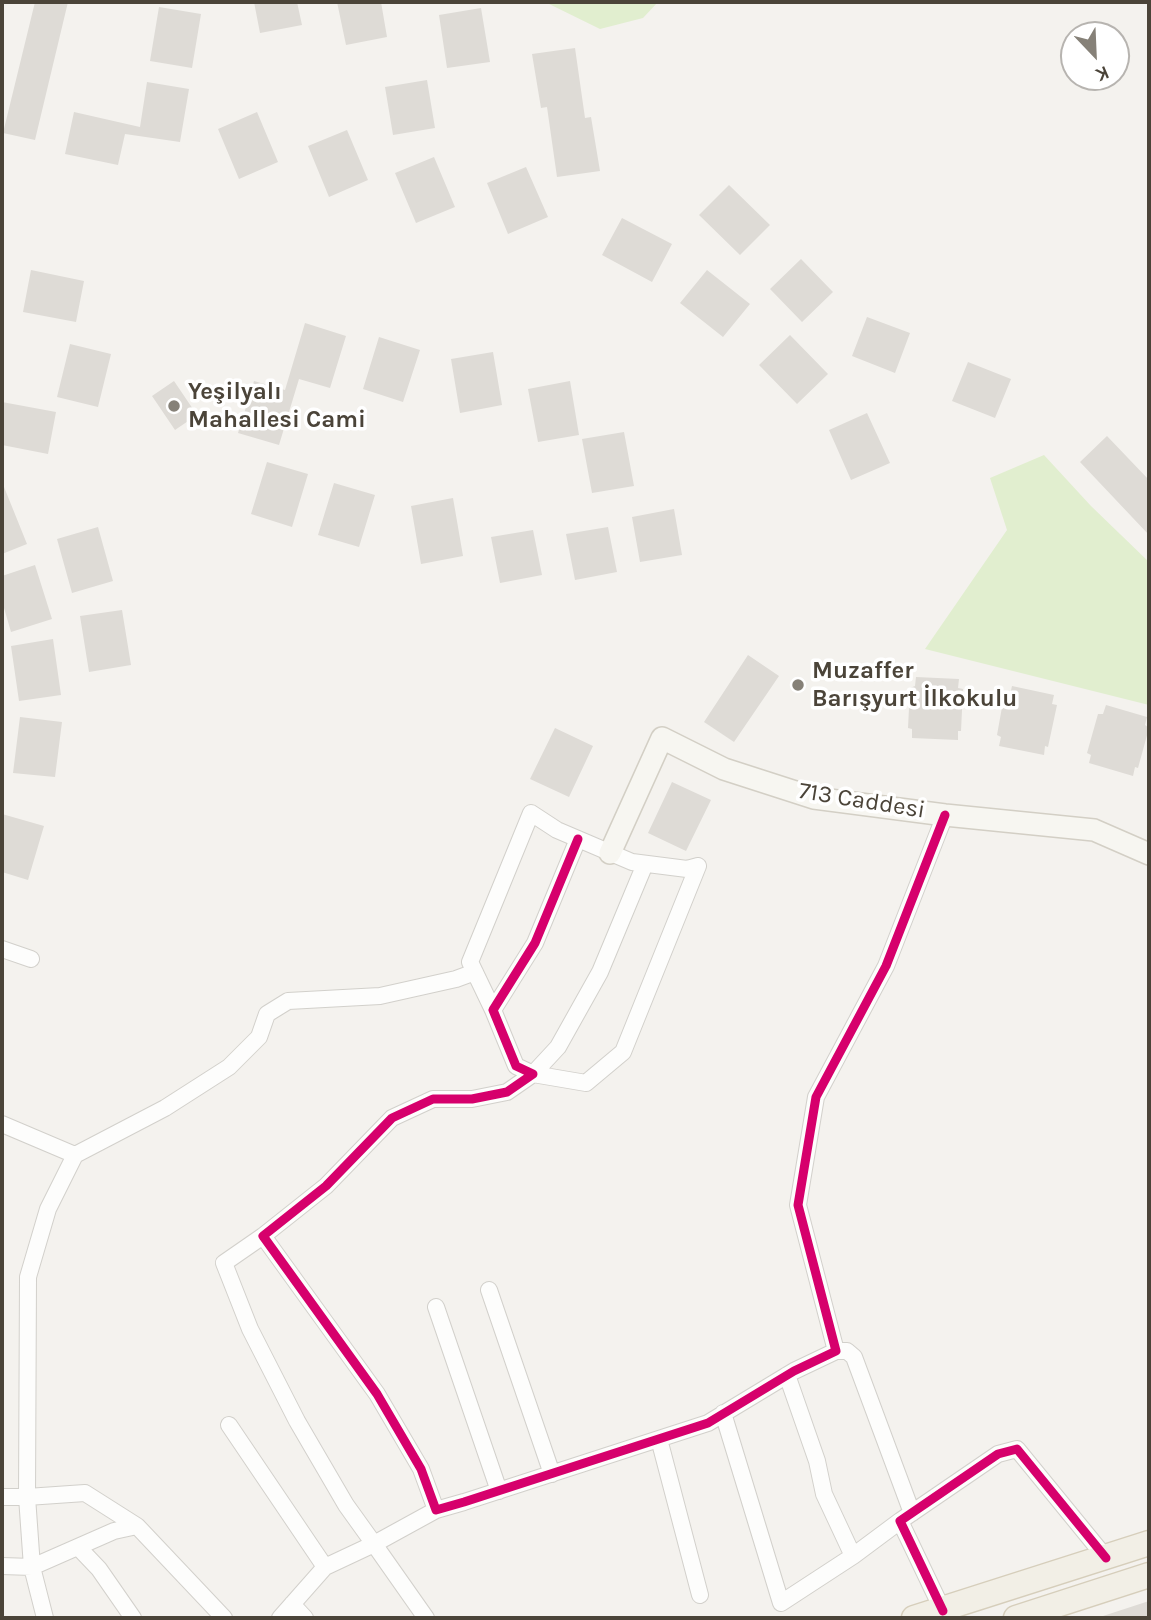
<!DOCTYPE html>
<meta charset="utf-8">
<style>
body{margin:0}
#map{position:relative;width:1151px;height:1620px;overflow:hidden;background:#f4f2ee;font-family:Karla,sans-serif}
canvas{display:block}
.frame{position:absolute;inset:0;border:4px solid #4b4439;pointer-events:none}
.north{position:absolute;left:1060px;top:21px;width:70px;height:70px;box-sizing:border-box;background:#fff;border:2px solid #b7b4b0;border-radius:50%;rotate:157deg;font-size:19px;font-weight:700;line-height:28px;text-align:center;color:#4b4439}
.north::after{content:'';display:block;margin:auto;width:24px;height:32px;background:#868178;clip-path:polygon(50% 0,100% 100%,50% 72%,0 100%)}
</style>
<div id="map">
<canvas width="1151" height="1620"></canvas>
<div class="frame"></div>
<div class="north">K</div>
</div>
<script>
const context = document.querySelector('canvas').getContext('2d');
context.lineJoin = 'round';
function fillPath(path, color) { context.fillStyle = color; context.fill(path, 'evenodd'); }
const shape = rows => new Path2D(rows.map(r => 'M' + r).join(''));
function trace(path, color, width, dash) { context.strokeStyle = color; context.lineWidth = width; context.lineCap = dash ? 'butt' : 'round'; context.setLineDash(dash || []); context.stroke(path); }
function write(font, color, halo, rows, align = 'center') {
  context.font = font + ' Karla,sans-serif'; context.lineWidth = 7; context.setLineDash([]); context.textBaseline = 'middle'; context.strokeStyle = halo; context.fillStyle = color; for (const [text, x, y, turn = 0] of rows) {
    context.save(); context.translate(x, y); context.rotate((+turn || 0) * Math.PI / 180); context.textAlign = isNaN(turn) ? turn : align; if (halo) context.strokeText(text, 0, 0); context.fillText(text, 0, 0); context.restore();
  }
}
fillPath(shape([
 [545,2,658,2,643,18,600,29],
 [1044,455,1091,506,1149,562,1149,705,925,649,1007,530,990,478]
]), '#e1eecf');
fillPath(shape([
 [35,2,68,2,35,140,3,133],
 [254,2,297,2,302,25,260,33],
 [337,2,381,2,387,37,346,45],
 [159,7,201,14,192,68,150,61],
 [481,8,490,62,447,68,439,15],
 [575,48,585,118,591,117,600,171,557,177,547,107,541,108,532,54],
 [427,80,435,128,393,135,385,87],
 [147,82,189,89,180,142,125,134,118,165,65,154,74,112,140,127],
 [257,112,278,162,239,179,218,129],
 [347,130,368,180,329,197,308,146],
 [434,157,455,207,416,223,395,173],
 [526,167,548,217,508,234,487,183],
 [729,185,770,225,740,255,699,215],
 [622,218,672,244,652,282,602,255],
 [801,259,833,292,802,322,770,289],
 [31,270,84,281,76,322,23,312],
 [707,270,750,304,723,337,680,303],
 [867,317,910,333,895,373,852,356],
 [305,323,346,336,330,388,299,379,279,445,238,433,254,381,285,390],
 [790,335,828,374,797,404,759,365],
 [379,337,420,350,403,402,363,389],
 [70,344,111,354,98,407,57,397],
 [493,352,502,405,460,413,451,359],
 [968,362,1011,379,995,418,952,401],
 [174,381,197,415,175,430,152,396],
 [570,381,579,435,538,442,528,389],
 [2,402,56,412,48,454,2,445],
 [867,413,890,463,851,480,829,430],
 [624,432,634,486,592,493,582,439],
 [1107,436,1149,480,1149,535,1080,462],
 [267,462,308,474,292,527,251,514],
 [2,482,27,544,2,554],
 [334,483,375,495,359,547,318,535],
 [453,498,463,556,421,564,411,506],
 [674,509,682,555,640,562,632,517],
 [98,527,113,581,72,593,57,539],
 [608,527,617,572,575,580,566,534],
 [533,530,542,575,500,583,491,537],
 [35,565,52,619,11,632,2,601,2,576],
 [122,610,131,665,89,672,80,616],
 [53,639,61,695,19,701,11,646],
 [748,655,779,676,734,742,704,722],
 [916,677,959,679,958,688,963,689,961,731,958,731,958,740,912,738,912,729,908,728,910,688,915,686],
 [1012,686,1054,695,1052,704,1057,705,1048,747,1045,746,1044,755,999,746,1001,737,997,735,1004,696,1010,695],
 [1106,705,1147,717,1145,725,1149,728,1138,768,1135,767,1133,776,1089,763,1091,755,1087,753,1098,714,1103,714],
 [20,717,62,722,55,777,13,773],
 [555,728,593,746,569,797,530,779],
 [672,782,711,800,686,851,648,833],
 [2,814,44,826,28,880,2,872],
 [1149,1601,1149,1618,1104,1618,1103,1616]
]), '#dedbd6');
const street = shape([
 [578,839,535,943,493,1010,516,1066,533,1074,507,1092,472,1099,433,1099,392,1118,326,1186,263,1236,377,1394,421,1469,436,1510,464,1502,708,1423,794,1371,836,1351,798,1205,816,1097,886,966,945,815],
 [645,864,600,972,558,1047,533,1074,586,1083,623,1052,698,866],
 [2,949,31,959],
 [493,1010,470,962,531,813,557,830,632,862,687,869,698,866],
 [2,1124,75,1155,165,1108,229,1067,259,1037,267,1014,288,1001,380,996,456,979,475,972],
 [263,1236,224,1263,250,1329,297,1421,346,1505,374,1544,325,1567,280,1618],
 [489,1290,552,1474],
 [436,1307,499,1491],
 [836,1351,847,1351,854,1357,912,1513],
 [787,1375,817,1461,824,1494,853,1556,900,1521],
 [723,1413,781,1603,853,1556],
 [229,1425,325,1567],
 [659,1439,700,1595],
 [2,1497,27,1497,28,1277,48,1209,75,1155],
 [78,1547,99,1569,133,1618],
 [2,1566,32,1567,27,1497,85,1493,137,1526],
 [292,1604,305,1618],
 [943,1611,900,1521,998,1454,1017,1449,1106,1558],
 [45,1618,32,1567,114,1531,137,1526,224,1618],
 [426,1618,374,1544,436,1510]
]);
const secondary = shape([
 [610,853,662,738,724,769,814,798,945,815,1094,830,1149,854]
]);
const primary = shape([
 [914,1618,1149,1543],
 [1016,1618,1149,1575]
]);
trace(street, '#d2d0cb', 18);
trace(secondary, '#d3cfc5', 24);
trace(primary, '#d6cebb', 27);
trace(street, '#fdfdfc', 16);
trace(secondary, '#f7f6f1', 21);
trace(primary, '#f2efe6', 24);
trace(shape([
 [578,839,535,943,493,1010,516,1066,533,1074,507,1092,472,1099,433,1099,392,1118,326,1186,263,1236,377,1394,421,1469,436,1510,464,1502,708,1423,794,1371,836,1351,798,1205,816,1097,886,966,945,815],
 [943,1611,900,1521,998,1454,1017,1449,1106,1558]
]), '#d6006c', 9);
for (const [x, y, r, color] of [
 [174,406,7,"#868178"],
 [798,685,7,"#868178"]
]) { const dot = new Path2D(); dot.arc(x, y, r, 0, 2 * Math.PI); context.fillStyle = color; context.fill(dot); trace(dot, '#fff', 2.5); }
write('bold 24px', '#4b4439', '#fff', [
 ["Yeşilyalı",188,392],
 ["Mahallesi Cami",188,420],
 ["Muzaffer",812,671],
 ["Barışyurt İlkokulu",812,699]
], 'left');
write('24px', '#4b4439', '#fff', [
 ["713 Caddesi",862,801,9]
]);
</script>
